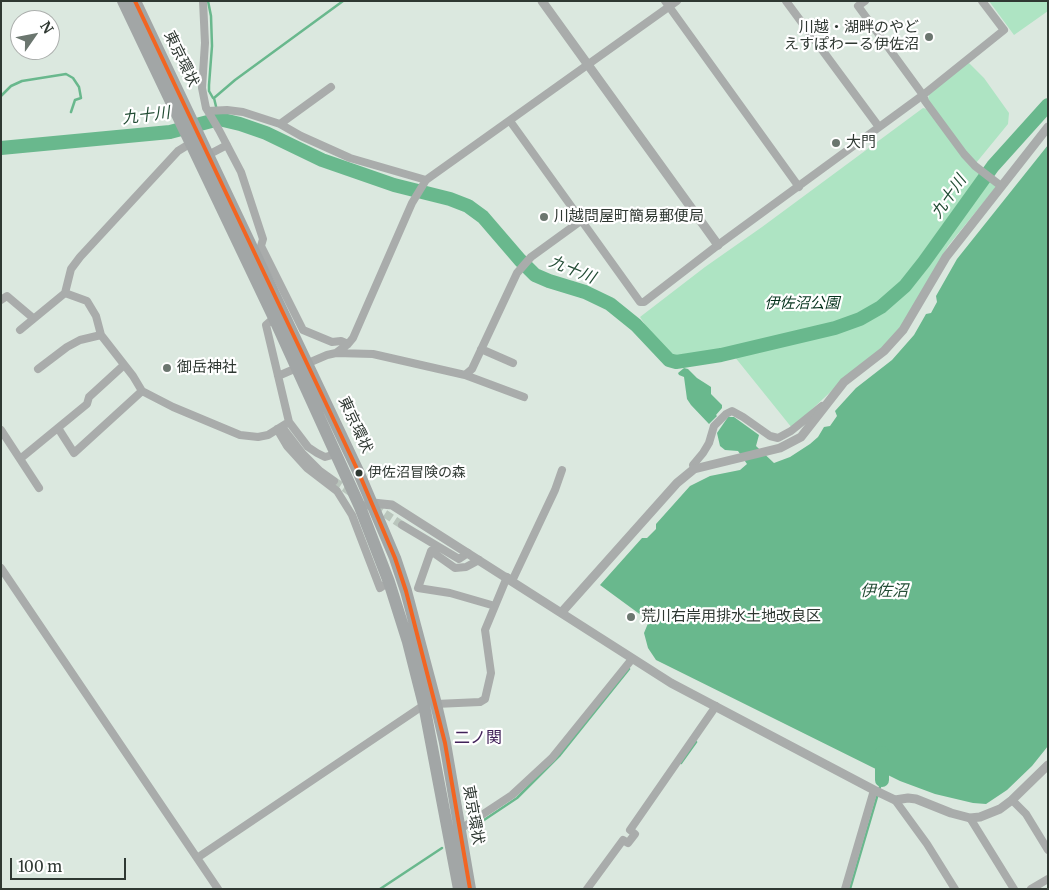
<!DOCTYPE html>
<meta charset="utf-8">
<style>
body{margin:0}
#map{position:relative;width:1049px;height:890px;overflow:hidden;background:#dbe8df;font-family:Merriweather,serif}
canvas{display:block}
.frame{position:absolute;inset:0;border:2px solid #2f3832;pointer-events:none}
.north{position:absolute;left:10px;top:10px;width:50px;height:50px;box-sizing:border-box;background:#fff;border:1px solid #acafad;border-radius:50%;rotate:57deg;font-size:14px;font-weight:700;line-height:20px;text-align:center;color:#2f3832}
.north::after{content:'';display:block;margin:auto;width:18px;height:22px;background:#6b766f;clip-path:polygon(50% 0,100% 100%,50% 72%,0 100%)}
.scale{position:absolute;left:10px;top:858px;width:116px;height:22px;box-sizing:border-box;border:2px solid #2f3832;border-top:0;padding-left:6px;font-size:15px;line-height:18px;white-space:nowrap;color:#2f3832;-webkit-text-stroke:4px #fff;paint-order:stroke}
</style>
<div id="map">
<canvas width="1049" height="890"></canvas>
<div class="frame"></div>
<div class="north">N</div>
<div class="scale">100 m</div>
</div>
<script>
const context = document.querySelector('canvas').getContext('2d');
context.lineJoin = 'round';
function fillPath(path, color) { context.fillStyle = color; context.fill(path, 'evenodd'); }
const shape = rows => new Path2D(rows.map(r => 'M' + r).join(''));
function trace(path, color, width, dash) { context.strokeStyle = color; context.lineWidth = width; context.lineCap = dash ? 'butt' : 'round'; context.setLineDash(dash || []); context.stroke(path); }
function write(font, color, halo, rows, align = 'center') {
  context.font = font + ' Merriweather,"Noto Sans JP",serif'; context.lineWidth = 4.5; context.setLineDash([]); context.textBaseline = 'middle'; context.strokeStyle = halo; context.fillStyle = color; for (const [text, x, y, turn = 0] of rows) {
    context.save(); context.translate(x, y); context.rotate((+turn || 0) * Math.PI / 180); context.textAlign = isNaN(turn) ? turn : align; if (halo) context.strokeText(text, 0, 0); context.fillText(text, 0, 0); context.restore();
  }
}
fillPath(shape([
 [989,1,1048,1,1048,11,1014,35],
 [969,63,984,78,1009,113,1008,124,976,163,968,155,928,100,929,93,966,64],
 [923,108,927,109,969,165,996,187,948,246,904,325,881,349,840,383,792,428,730,351,691,357,679,357,668,355,663,352,640,317,705,267,762,227]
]), '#aee4c3');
fillPath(shape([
 [1048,145,1048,746,1032,766,1007,790,986,804,973,803,935,794,900,781,656,660,648,648,644,633,649,621,600,585,642,538,647,538,656,529,656,524,690,486,710,476,740,470,747,464,738,451,725,450,720,446,717,433,728,417,734,417,759,435,756,446,774,463,790,457,810,444,818,437,824,427,830,426,837,416,835,411,856,388,892,360,914,335,926,314,931,313,937,302,936,296,957,259],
 [684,368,688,369,697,378,708,385,711,387,711,394,722,405,722,408,716,415,717,416,709,424,691,405,687,399,684,377,679,375,678,373]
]), '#69b88d');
trace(shape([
 [208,1,211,16,212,46,209,85,209,91,213,98],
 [1,96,11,86,22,81,66,74,73,78,79,87,81,98,75,100,71,112],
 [219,119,214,98,235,80,343,1],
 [681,763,696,742],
 [469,830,517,798,560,755,629,669],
 [380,889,442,848],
 [850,889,882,780]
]), '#69b88d', 2.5);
trace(shape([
 [1,148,170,132,219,119,240,124,266,133,322,160,394,185,450,199,468,206,483,217,520,260,535,275,549,281,585,292,610,304,636,325,669,360,676,362,721,355,835,328,860,319,881,307,905,286,924,262,993,166,1048,105],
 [882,780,882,753]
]), '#69b88d', 14);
trace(shape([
 [334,481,352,493],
 [375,507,402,525]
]), '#b9c5bc', 8, [8, 4]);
trace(shape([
 [203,1,205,43,202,88,206,108,219,130,241,172,263,239,261,246,303,330,332,342,341,341,348,344],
 [665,1,799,187],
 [786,1,879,127],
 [865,1,858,6,923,95,925,101,964,154,975,166,1001,186],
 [208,111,227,110,243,112,280,124,301,136,350,158,426,180],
 [510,121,640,302,644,302,718,245,923,95,1004,30,982,1],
 [280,124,331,87],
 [208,155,227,145],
 [65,293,87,301,96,316,101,335,133,376,142,391,173,407,240,435,258,437,268,435,289,422],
 [1,300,7,296,33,318],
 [274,318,266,325,289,422,308,447,317,453,325,457,336,454],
 [20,330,65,293,71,269,80,257,178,151,191,143],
 [481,349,513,363],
 [336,353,348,344,353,338,412,203,426,180,677,1],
 [38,369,67,347,80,340,101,335],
 [465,375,524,397],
 [278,376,327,355,336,353,373,354,465,375,472,369,517,273,531,257,582,220],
 [282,427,302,453,320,471,334,481],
 [58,428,74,453,142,391],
 [277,429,287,446,307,468,337,491,352,515,380,588,389,582],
 [1,430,39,488],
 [20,459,87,404,89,397,124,365],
 [694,469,693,465,703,453,709,443,714,426,726,414,732,411,743,417,770,436,778,438,791,431,822,406],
 [402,525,459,559,468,553],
 [479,560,466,567,455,568,431,551,418,588,450,593,495,606],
 [1,568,218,889],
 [512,581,555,490,562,470],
 [436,704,480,702,485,699,491,673,485,630,507,577],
 [895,800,927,844,955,889],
 [1012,800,1026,814,1048,850],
 [970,818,1014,889],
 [459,830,512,795,552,758,632,659],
 [197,858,424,705],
 [587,889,623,840,628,843,635,834,630,830,716,706],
 [845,889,874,790],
 [1031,889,1048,879]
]), '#a9acab', 8);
trace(shape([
 [542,1,718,245],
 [367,505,373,503,392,505,671,683,874,790,895,800,908,798,916,799,951,813,970,818,980,817,1000,809,1012,800,1048,765],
 [561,613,677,483,694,469,780,448,801,437,844,382,884,351,903,330,946,257,1048,127]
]), '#a9acab', 9);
trace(shape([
 [123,1,274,318,360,507,389,582,408,642,424,705,459,889],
 [135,1,358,471,395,558,406,591,436,704,445,743,470,889]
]), '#a2a6a6', 12);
trace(shape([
 [135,1,358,471,395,558,406,591,445,743,470,889]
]), '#f26522', 4);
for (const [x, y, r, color] of [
 [929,37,5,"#6b766f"],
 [836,143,5,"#6b766f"],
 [544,217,5,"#6b766f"],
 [167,368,5,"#6b766f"],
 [359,473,4.5,"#2f3832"],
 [631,617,5,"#6b766f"]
]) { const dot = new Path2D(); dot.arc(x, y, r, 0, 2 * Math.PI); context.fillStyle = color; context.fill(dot); trace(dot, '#fff', 2); }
write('14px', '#2f3832', '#fff', [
 ["伊佐沼冒険の森",368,473]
], 'left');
write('15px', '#2f3832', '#fff', [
 ["川越・湖畔のやど",919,28,"right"],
 ["えすぽわーる伊佐沼",919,45,"right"],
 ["大門",846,143],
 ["川越問屋町簡易郵便局",554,217],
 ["御岳神社",177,368],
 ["荒川右岸用排水土地改良区",641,617]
], 'left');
write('15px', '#2f3832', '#fff', [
 ["東京環状",181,59,64],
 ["東京環状",355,425,65],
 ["東京環状",473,815,80]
]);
write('italic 15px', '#04321c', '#fff', [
 ["伊佐沼公園",802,304]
]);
write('italic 16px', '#224c34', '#fff', [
 ["九十川",146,116,-7],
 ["九十川",949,197,-55],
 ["九十川",572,270,22],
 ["伊佐沼",884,591]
]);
write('16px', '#42225a', '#fff', [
 ["二ノ関",478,738]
]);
</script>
